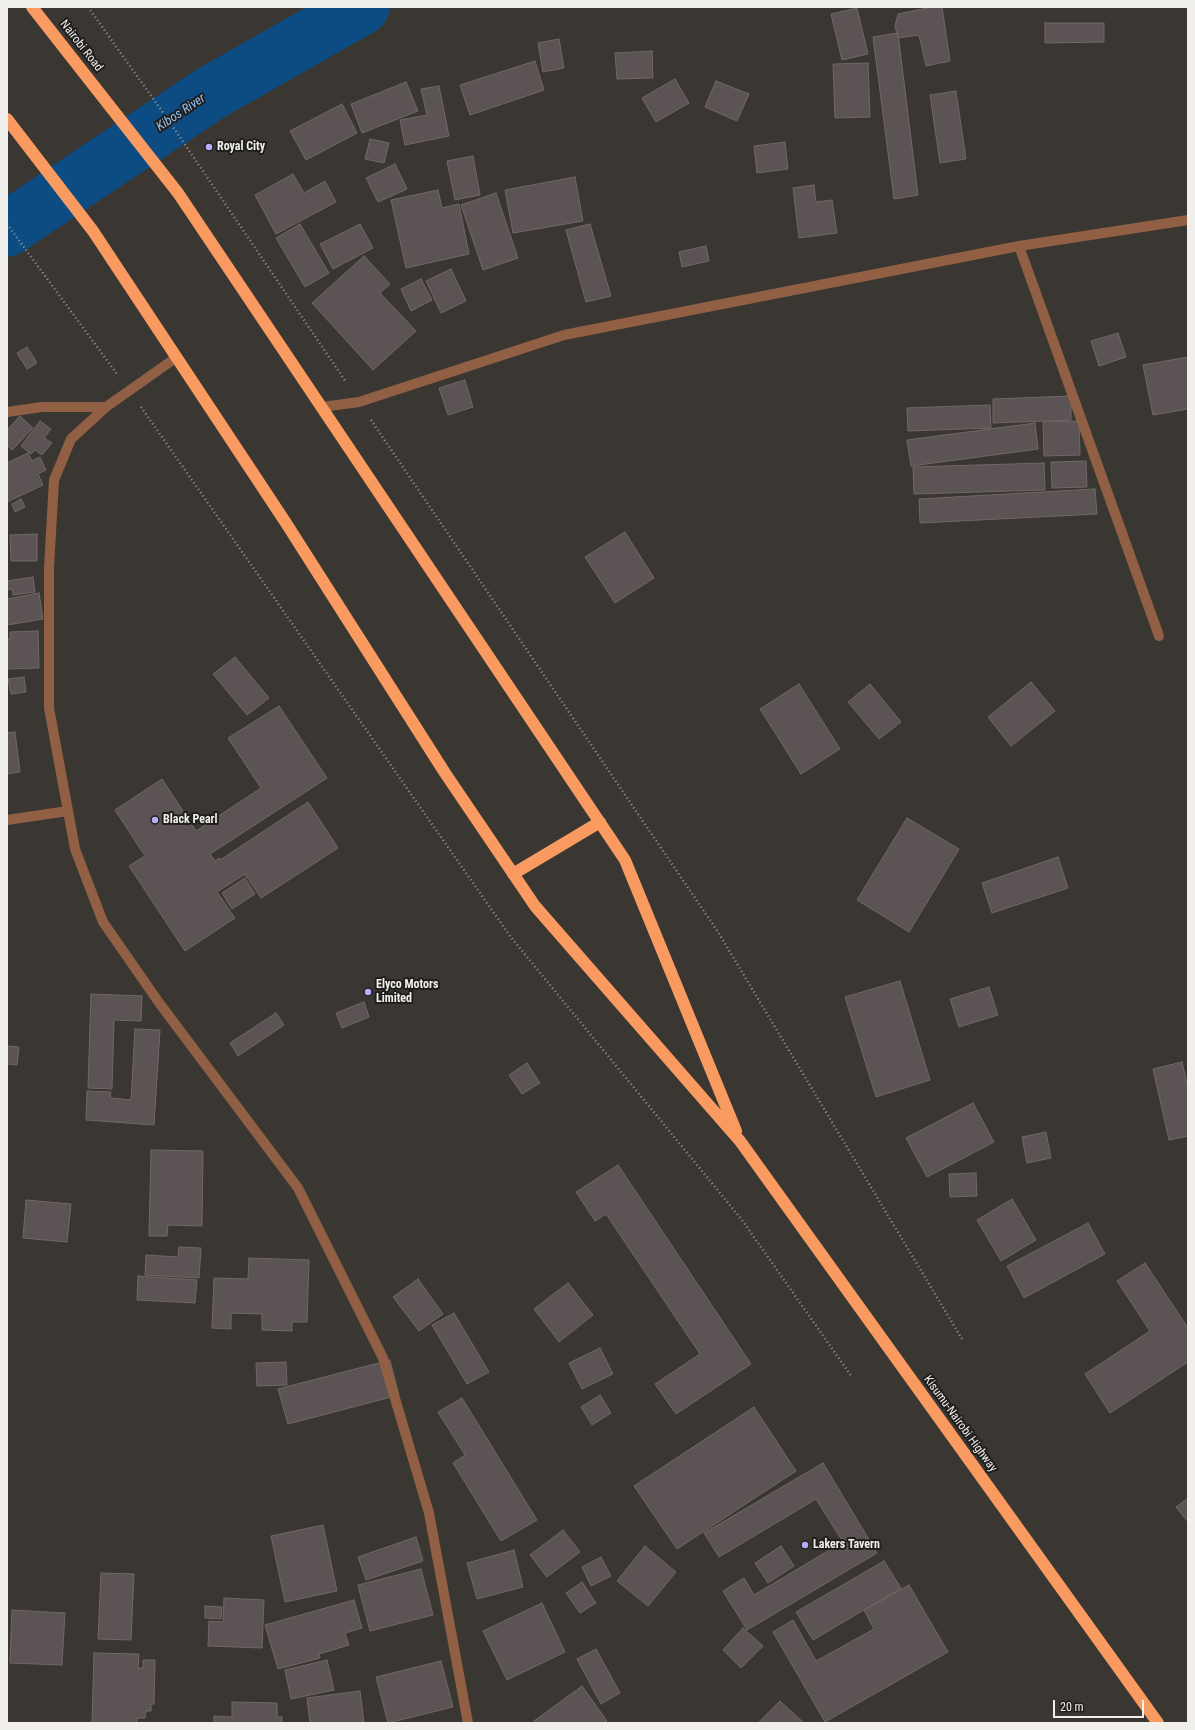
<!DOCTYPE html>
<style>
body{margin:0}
#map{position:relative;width:1195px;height:1730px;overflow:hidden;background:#3a3732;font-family:"Roboto Condensed",sans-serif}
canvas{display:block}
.frame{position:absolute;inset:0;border:8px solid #f1efec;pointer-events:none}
.scale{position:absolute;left:1053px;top:1700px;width:91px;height:18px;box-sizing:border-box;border:2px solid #f1efec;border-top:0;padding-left:5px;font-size:12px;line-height:14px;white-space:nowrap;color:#f1efec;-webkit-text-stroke:3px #201f1d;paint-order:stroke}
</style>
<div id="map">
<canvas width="1195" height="1730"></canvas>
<div class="frame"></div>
<div class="scale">20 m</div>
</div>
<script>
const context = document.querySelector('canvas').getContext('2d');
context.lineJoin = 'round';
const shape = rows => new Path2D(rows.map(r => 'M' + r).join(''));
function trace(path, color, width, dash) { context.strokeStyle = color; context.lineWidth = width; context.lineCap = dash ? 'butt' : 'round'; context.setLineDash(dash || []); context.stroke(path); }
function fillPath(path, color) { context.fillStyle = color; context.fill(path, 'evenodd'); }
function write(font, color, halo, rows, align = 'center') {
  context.font = font + ' "Roboto Condensed",sans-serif'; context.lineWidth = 4; context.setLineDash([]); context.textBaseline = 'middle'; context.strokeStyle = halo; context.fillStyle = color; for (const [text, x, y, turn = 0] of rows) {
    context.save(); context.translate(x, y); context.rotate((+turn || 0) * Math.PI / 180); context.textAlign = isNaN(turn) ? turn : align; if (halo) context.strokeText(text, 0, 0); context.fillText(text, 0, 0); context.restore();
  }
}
trace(shape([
 [7,229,211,93,362,7]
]), '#0d4c83', 55);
const building = shape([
 [932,7,942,7,950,61,926,66,919,35,898,38,895,26,898,14,932,7],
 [857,8,868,54,842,60,831,14,857,8],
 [1045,23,1104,23,1104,42,1045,43,1045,23],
 [898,33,918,195,894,199,873,37,898,33],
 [559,39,564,68,543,72,538,43,559,39],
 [652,51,653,78,617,79,615,53,652,51],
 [535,61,544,90,470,115,460,85,535,61],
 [868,63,870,117,835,118,833,64,868,63],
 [675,79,689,103,656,122,642,98,675,79],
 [716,81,749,94,737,121,705,107,716,81],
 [406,82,418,111,362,133,351,104,406,82],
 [439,86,449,136,405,145,400,120,427,115,421,89,439,86],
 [956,91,966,159,940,163,930,95,956,91],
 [342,104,357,133,306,160,290,131,342,104],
 [370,139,389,143,384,163,365,159,370,139],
 [785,142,788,169,757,173,754,146,785,142],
 [473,156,480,195,455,200,447,161,473,156],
 [395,164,407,189,378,202,366,178,395,164],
 [293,174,304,193,325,181,336,202,276,234,255,195,293,174],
 [575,177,583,221,513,233,505,190,575,177],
 [814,185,816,202,832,200,837,233,799,238,793,188,814,185],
 [438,190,442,208,459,204,469,254,406,268,391,200,438,190],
 [496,193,518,258,483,270,461,205,496,193],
 [300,224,329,273,305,287,276,238,300,224],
 [360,224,373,248,333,269,320,244,360,224],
 [590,224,611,296,586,302,566,230,590,224],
 [706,246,709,261,682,267,679,252,706,246],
 [364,256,390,284,380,293,416,331,373,370,312,303,364,256],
 [451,269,466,301,441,313,426,281,451,269],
 [421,279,432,300,411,311,401,289,421,279],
 [1118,333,1126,357,1099,366,1091,341,1118,333],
 [27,347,37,363,27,369,17,353,27,347],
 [1188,357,1188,409,1153,415,1143,365,1188,357],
 [465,380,473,407,448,415,439,388,465,380],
 [1071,396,1071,420,993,423,993,399,1071,396],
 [990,405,991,428,908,431,907,408,990,405],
 [20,416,33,428,12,450,7,445,7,430,20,416],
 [40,421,51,429,44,438,52,443,42,455,35,450,31,454,21,446,40,421],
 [1079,421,1080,455,1044,456,1043,422,1079,421],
 [1035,423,1038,449,911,466,907,440,1035,423],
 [28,453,32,461,40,457,46,470,38,474,43,485,7,502,7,463,28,453],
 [1086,461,1087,487,1052,488,1051,462,1086,461],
 [1044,463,1045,490,914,494,913,467,1044,463],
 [1095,489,1097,514,920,523,919,499,1095,489],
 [21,499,25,507,15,512,12,504,21,499],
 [625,532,654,578,615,603,585,557,625,532],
 [37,534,37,561,11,561,10,535,37,534],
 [33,577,35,592,13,595,12,589,7,590,7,581,33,577],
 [39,593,43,619,7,625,7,599,39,593],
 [38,631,39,668,7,669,7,639,10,639,10,632,38,631],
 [235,657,269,698,247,715,213,674,235,657],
 [24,677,26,692,11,694,8,679,24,677],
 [1031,682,1055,711,1011,746,988,717,1031,682],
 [799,684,840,749,801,774,760,709,799,684],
 [870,684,901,722,879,739,848,702,870,684],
 [279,706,327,778,210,854,215,861,219,858,220,860,308,802,338,848,261,898,245,874,217,892,235,918,185,951,129,866,145,856,115,810,162,779,196,831,261,788,228,738,279,706],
 [15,732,20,772,7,774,7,733,15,732],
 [907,818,959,849,909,932,857,900,907,818],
 [1058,857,1068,888,992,913,982,883,1058,857],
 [245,878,255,894,232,909,222,893,245,878],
 [900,981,930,1080,876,1097,845,997,900,981],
 [989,987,998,1015,959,1027,950,999,989,987],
 [91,994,142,996,141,1021,114,1020,112,1089,88,1088,91,994],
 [364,1002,369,1017,342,1028,336,1013,364,1002],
 [276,1013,284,1025,238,1056,230,1043,276,1013],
 [135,1029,160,1030,154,1125,86,1120,87,1091,111,1092,110,1098,131,1100,135,1029],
 [7,1046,19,1047,17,1065,7,1064,7,1046],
 [1182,1062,1188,1087,1188,1136,1169,1140,1153,1069,1182,1062],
 [527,1063,540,1083,522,1094,509,1075,527,1063],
 [973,1103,994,1142,927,1177,906,1138,973,1103],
 [1046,1132,1051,1158,1027,1163,1022,1137,1046,1132],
 [151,1150,203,1151,202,1226,168,1225,167,1236,149,1236,151,1150],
 [618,1165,751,1364,676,1414,655,1384,700,1354,606,1214,595,1221,576,1192,618,1165],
 [976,1173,977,1196,950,1197,949,1174,976,1173],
 [1012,1199,1036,1240,1001,1261,977,1220,1012,1199],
 [26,1200,71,1204,67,1242,23,1238,26,1200],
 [1088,1223,1105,1254,1024,1298,1007,1266,1088,1223],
 [179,1247,201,1248,199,1278,145,1275,146,1255,178,1257,179,1247],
 [249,1258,309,1260,307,1322,292,1322,292,1331,262,1330,262,1314,231,1313,231,1329,212,1328,214,1278,248,1279,249,1258],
 [1145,1263,1188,1328,1188,1362,1110,1413,1085,1374,1150,1331,1117,1281,1145,1263],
 [138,1276,197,1280,195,1303,137,1300,138,1276],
 [418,1279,443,1314,419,1331,393,1297,418,1279],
 [568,1283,593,1315,559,1342,534,1309,568,1283],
 [454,1313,489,1372,467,1384,432,1325,454,1313],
 [600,1348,613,1374,582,1389,569,1363,600,1348],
 [390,1360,399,1395,288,1424,278,1389,390,1360],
 [286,1362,287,1385,257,1386,256,1363,286,1362],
 [600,1395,611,1413,592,1425,581,1407,600,1395],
 [462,1398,537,1520,501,1541,453,1463,465,1455,438,1412,462,1398],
 [754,1407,796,1471,677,1549,634,1486,754,1407],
 [823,1463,877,1553,747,1630,723,1591,744,1578,754,1595,843,1542,816,1499,719,1557,704,1533,823,1463],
 [1188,1498,1188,1522,1176,1507,1188,1498],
 [323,1525,337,1591,285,1602,271,1536,323,1525],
 [563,1530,580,1552,547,1577,530,1555,563,1530],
 [416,1537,423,1561,366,1580,358,1557,416,1537],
 [645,1546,676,1572,648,1606,617,1581,645,1546],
 [781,1546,794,1566,768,1583,755,1563,781,1546],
 [514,1550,523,1587,477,1599,467,1563,514,1550],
 [601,1557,611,1576,591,1586,582,1567,601,1557],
 [884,1561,901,1588,813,1640,796,1612,884,1561],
 [421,1569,433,1615,370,1631,358,1585,421,1569],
 [101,1573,134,1574,131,1640,98,1639,101,1573],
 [582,1582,596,1603,580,1613,566,1593,582,1582],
 [909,1585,948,1652,825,1722,773,1632,793,1620,816,1661,874,1629,864,1610,909,1585],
 [224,1598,264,1600,262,1648,208,1646,209,1621,223,1622,224,1598],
 [354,1600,362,1628,345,1633,349,1645,319,1654,320,1658,278,1669,265,1625,354,1600],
 [542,1603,565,1652,507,1680,483,1631,542,1603],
 [205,1606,222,1607,221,1619,205,1618,205,1606],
 [12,1610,65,1613,62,1665,10,1663,12,1610],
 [743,1628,763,1646,741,1668,723,1650,743,1628],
 [596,1649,620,1693,601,1704,577,1659,596,1649],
 [94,1653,139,1654,138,1668,143,1668,143,1660,155,1660,154,1704,151,1704,151,1711,146,1711,145,1718,137,1718,137,1723,92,1723,94,1653],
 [327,1660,334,1690,291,1699,285,1670,327,1660],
 [441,1661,453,1707,388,1723,376,1677,441,1661],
 [582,1686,607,1721,603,1723,535,1723,534,1721,582,1686],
 [360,1691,364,1723,310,1723,307,1698,360,1691],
 [780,1701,804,1723,758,1723,780,1701],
 [232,1702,277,1703,277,1717,282,1717,282,1723,214,1723,214,1716,232,1717,232,1702]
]);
fillPath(building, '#5c5454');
trace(building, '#706868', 1);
trace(shape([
 [88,7,169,121,346,382],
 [7,224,117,374],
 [141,407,510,936,742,1220,852,1377],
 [371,420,718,932,962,1339]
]), '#989591', 2.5, [1, 3]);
trace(shape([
 [1019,246,1159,636],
 [177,357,106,407,71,439,54,480,49,568,49,708,75,849,103,922,160,1004,298,1188,383,1358,429,1513,468,1723],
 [322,407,359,402,564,335,1019,246,1188,220],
 [7,412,42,407,106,407],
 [7,820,68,811]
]), '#916044', 10);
trace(shape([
 [32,7,178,193,625,860,736,1131],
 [7,119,93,231,286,523,445,773,535,906,740,1141,1158,1723],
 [513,874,600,822]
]), '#f99a61', 12);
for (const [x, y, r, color] of [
 [209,147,4,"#b6acf8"],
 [155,820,4,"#b6acf8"],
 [368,992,4,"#b6acf8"],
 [805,1545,4,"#b6acf8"]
]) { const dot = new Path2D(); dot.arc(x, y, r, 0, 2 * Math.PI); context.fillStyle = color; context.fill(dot); trace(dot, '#201f1d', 1.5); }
write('12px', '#f1efec', '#201f1d', [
 ["Nairobi Road",81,46,52],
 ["Kisumu-Nairobi Highway",960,1424,54]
]);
write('bold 12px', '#f1efec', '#201f1d', [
 ["Royal City",217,147],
 ["Black Pearl",163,820],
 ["Elyco Motors",376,985],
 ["Limited",376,999],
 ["Lakers Tavern",813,1545]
], 'left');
write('italic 13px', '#96c3f3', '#201f1d', [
 ["Kibos River",181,113,-34]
]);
</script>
